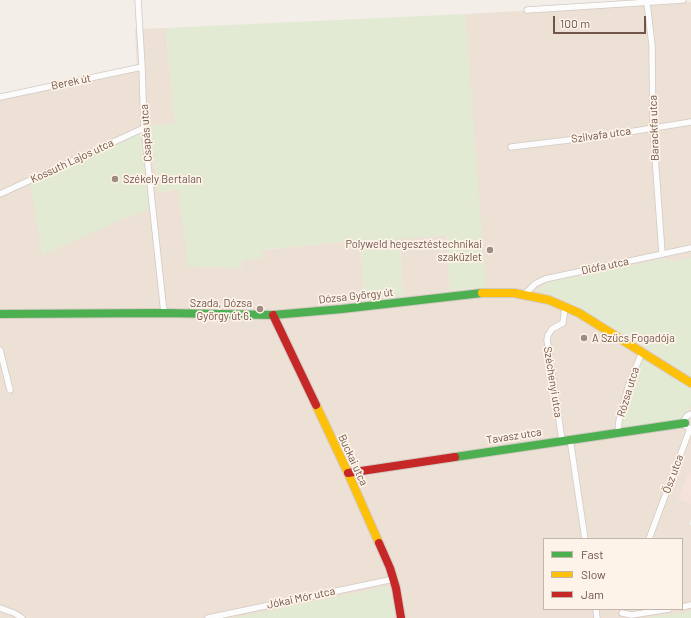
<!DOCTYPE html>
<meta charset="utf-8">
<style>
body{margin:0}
#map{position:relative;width:691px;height:618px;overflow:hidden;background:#f4eee8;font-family:Barlow,sans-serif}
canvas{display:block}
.legend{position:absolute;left:543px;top:538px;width:140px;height:72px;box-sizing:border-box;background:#fef3e8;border:1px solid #c5b4a9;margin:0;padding:5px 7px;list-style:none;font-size:12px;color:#70554a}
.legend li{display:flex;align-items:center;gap:8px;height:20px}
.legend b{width:20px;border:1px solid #c5b4a9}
.scale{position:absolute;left:553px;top:16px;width:93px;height:18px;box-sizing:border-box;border:2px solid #70554a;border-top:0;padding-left:5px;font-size:12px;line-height:14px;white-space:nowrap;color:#70554a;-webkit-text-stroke:3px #fef3e8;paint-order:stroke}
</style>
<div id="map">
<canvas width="691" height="618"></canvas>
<ul class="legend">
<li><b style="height:5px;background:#4caf50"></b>Fast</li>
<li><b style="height:5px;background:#ffc107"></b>Slow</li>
<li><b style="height:5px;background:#c62828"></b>Jam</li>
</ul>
<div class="scale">100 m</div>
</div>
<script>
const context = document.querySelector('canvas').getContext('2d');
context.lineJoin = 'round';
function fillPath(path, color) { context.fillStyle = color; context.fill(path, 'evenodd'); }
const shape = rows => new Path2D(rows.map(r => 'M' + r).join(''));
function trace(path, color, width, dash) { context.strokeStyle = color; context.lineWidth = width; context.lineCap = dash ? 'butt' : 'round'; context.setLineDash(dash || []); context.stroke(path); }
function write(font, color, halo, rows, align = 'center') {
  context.font = font + ' Barlow,sans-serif'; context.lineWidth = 3.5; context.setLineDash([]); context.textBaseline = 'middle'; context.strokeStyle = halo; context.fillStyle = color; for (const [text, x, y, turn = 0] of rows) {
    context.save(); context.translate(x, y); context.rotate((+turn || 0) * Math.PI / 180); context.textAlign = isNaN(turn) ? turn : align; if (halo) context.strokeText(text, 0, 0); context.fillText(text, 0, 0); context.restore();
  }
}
fillPath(shape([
 [691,2,691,258,675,261,662,259,546,294,564,300,609,325,691,376,691,519,689,525,691,525,691,618,0,618,0,98,137,69,135,29,166,28,175,123,150,126,159,192,178,189,241,268,242,261,262,250,360,240,365,302,403,295,400,238,446,235,450,291,485,287,465,14],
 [544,539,682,539,682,609,544,609]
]), '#ede0d5');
fillPath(shape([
 [689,472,691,473,691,504,678,499]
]), '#f4e2db');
fillPath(shape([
 [465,14,486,287,450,291,446,235,400,239,403,296,365,302,360,240,262,250,263,258,242,261,241,268,188,266,178,189,159,192,150,126,175,123,166,28],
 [141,131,148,169,153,208,121,220,42,255,30,183],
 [691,258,691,376,609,325,564,300,536,291,548,282,662,259,675,261],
 [643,357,691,387,691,406,683,418,678,420,628,428,622,425,621,420,636,368],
 [390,586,396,616,390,618,233,618],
 [691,611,691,618,648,618]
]), '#e2ead3');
const street = shape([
 [138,0,142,67,144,128,164,313],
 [647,3,652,45,653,128,662,253],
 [527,10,683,0],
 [0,97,142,67],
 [511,147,610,135,691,122],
 [0,194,144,128],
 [525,294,535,284,545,279,691,248],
 [0,350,10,390],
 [618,432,619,421,628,387,642,352],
 [570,439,585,539],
 [562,440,547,340,548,335,552,329,563,323,565,307],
 [649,539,690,429,685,425,685,419,687,416,691,414],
 [682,607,691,605],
 [0,608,14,613,22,618],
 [596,609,597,618],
 [622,613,632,615,669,609],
 [208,618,394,579]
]);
const fast = shape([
 [0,314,164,313,273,315,342,309,482,293],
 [455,457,685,423]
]);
const slow = shape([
 [482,293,514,293,549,300,579,313,691,383],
 [316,405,348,473,379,543]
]);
const jam = shape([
 [273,315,316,405],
 [348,473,455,457],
 [379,543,390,568,396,588,401,618]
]);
trace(street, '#d1cac3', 7);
trace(fast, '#d3cac4', 10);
trace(slow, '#d3cac4', 10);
trace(jam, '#d3cac4', 10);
trace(street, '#fdfcfc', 5.5);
trace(fast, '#4caf50', 8);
trace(slow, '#ffc107', 8);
trace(jam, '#c62828', 8);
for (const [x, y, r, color] of [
 [115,179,4,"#9e8b81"],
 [490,250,4,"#9e8b81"],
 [260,309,4,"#9e8b81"],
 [584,338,4,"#9e8b81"]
]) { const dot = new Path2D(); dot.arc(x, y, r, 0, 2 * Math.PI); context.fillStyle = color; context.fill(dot); trace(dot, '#fef3e8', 1.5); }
write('11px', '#70554a', '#fef3e8', [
 ["Berek út",71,82,-12],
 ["Barackfa utca",654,128,-92],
 ["Csapás utca",146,133,-94],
 ["Szilvafa utca",601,135,-8],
 ["Kossuth Lajos utca",72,161,-25],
 ["Diófa utca",605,266,-12],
 ["Dózsa György út",356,296,-6],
 ["Széchenyi utca",553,382,81],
 ["Rózsa utca",628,392,-73],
 ["Tavasz utca",514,436,-9],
 ["Buckai utca",353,460,65],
 ["Ősz utca",673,474,-70],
 ["Jókai Mór utca",301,598,-12]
]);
write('11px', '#70554a', '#fef3e8', [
 ["Székely Bertalan",123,179],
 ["Polyweld hegesztéstechnikai",482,244,"right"],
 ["szaküzlet",482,257,"right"],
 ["Szada, Dózsa",252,303,"right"],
 ["György út 6.",252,316,"right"],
 ["A Szűcs Fogadója",592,338]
], 'left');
</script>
